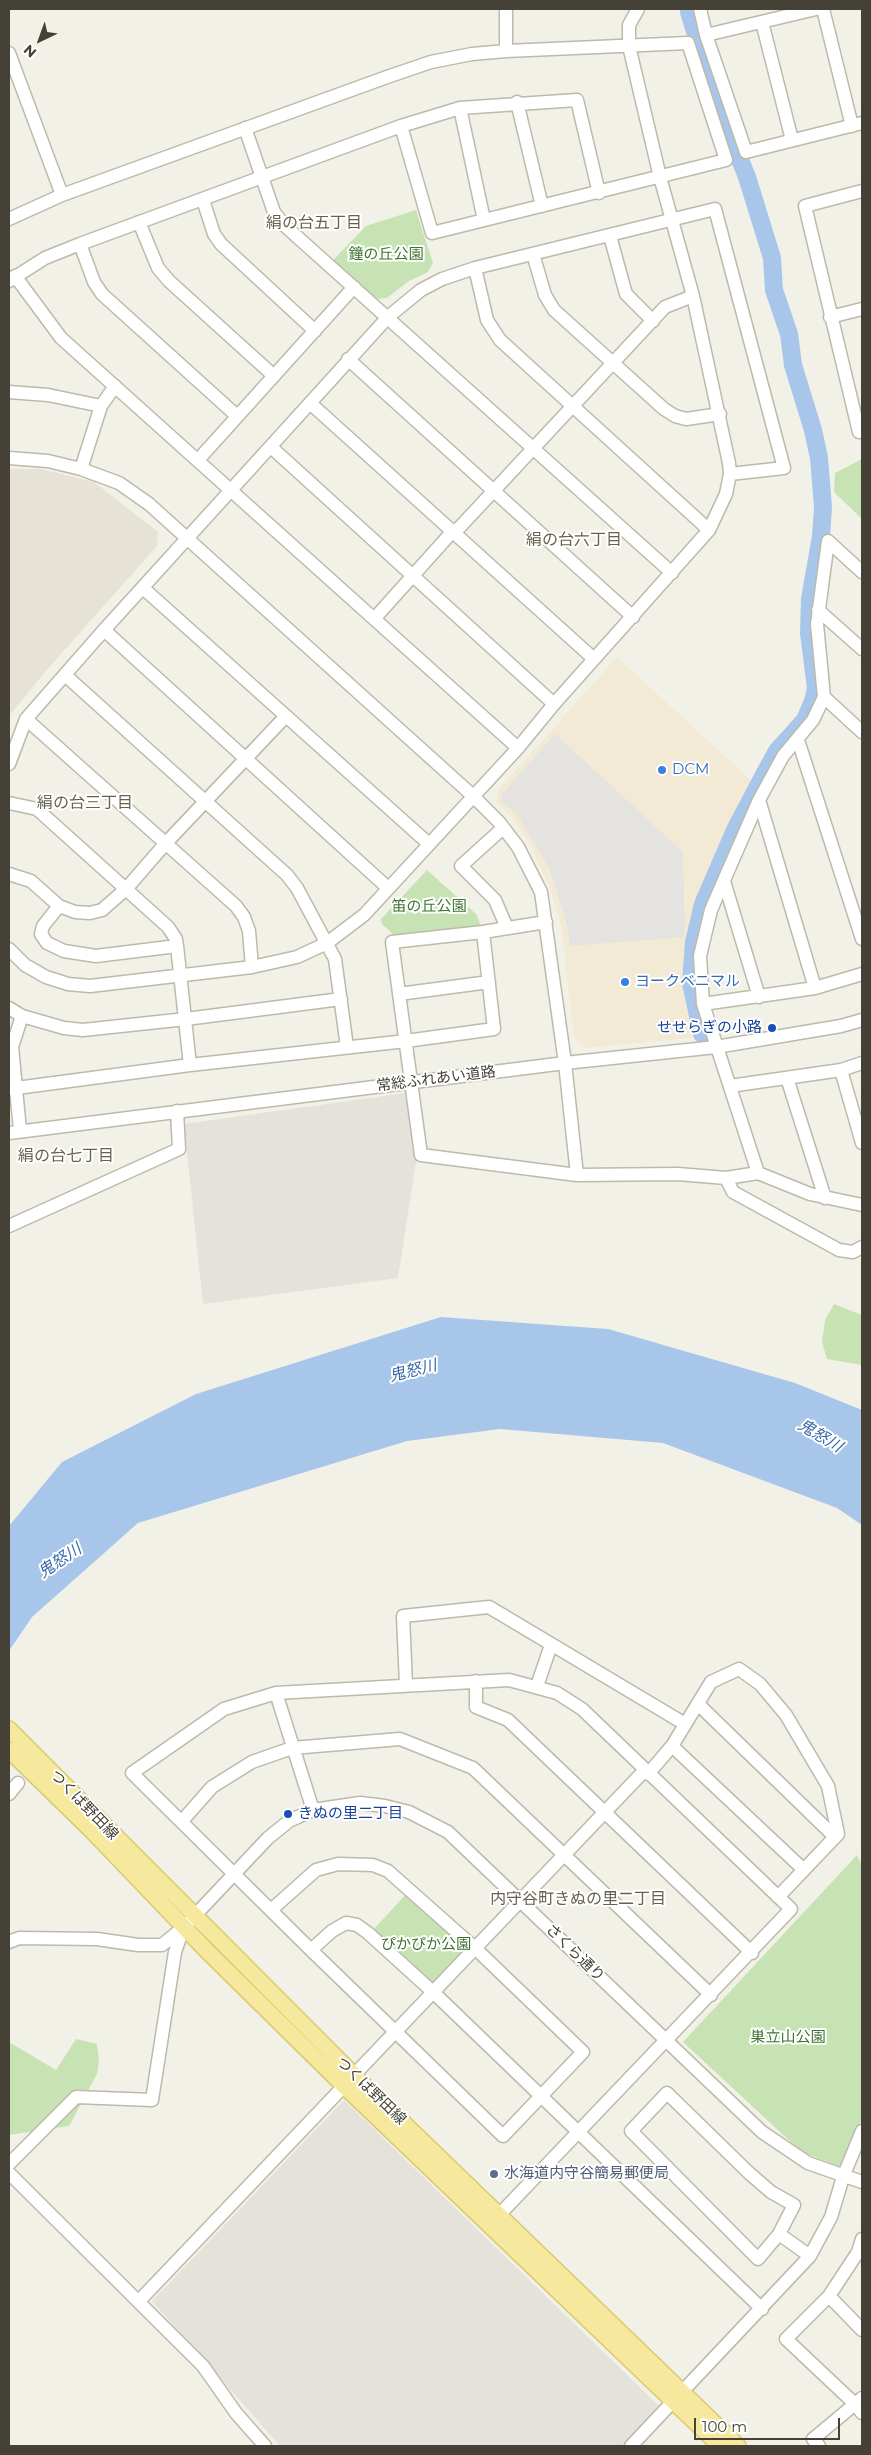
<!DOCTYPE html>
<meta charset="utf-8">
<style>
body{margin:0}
#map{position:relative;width:871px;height:2455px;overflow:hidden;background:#f2f1e7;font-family:Montserrat,sans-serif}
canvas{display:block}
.frame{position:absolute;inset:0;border:10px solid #454137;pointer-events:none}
.north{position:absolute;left:15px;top:15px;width:50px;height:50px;-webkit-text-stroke:4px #fff;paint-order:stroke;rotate:222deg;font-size:14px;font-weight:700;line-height:20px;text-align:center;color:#454137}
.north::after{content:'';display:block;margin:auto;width:18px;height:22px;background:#454137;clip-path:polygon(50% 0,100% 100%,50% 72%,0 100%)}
.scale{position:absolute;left:694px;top:2418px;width:146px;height:22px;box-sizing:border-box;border:2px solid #454137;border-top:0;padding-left:6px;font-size:15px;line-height:18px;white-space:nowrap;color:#454137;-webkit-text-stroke:4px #fff;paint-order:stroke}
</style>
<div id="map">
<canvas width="871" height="2455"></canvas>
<div class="frame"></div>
<div class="north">N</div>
<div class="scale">100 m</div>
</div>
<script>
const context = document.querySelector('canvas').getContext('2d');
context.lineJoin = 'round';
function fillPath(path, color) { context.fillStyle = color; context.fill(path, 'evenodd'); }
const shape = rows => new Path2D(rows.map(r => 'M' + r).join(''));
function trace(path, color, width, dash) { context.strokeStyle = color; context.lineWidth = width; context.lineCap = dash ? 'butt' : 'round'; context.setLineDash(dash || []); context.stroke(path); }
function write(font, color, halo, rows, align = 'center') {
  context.font = font + ' Montserrat,"Noto Sans JP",sans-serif'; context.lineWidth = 4; context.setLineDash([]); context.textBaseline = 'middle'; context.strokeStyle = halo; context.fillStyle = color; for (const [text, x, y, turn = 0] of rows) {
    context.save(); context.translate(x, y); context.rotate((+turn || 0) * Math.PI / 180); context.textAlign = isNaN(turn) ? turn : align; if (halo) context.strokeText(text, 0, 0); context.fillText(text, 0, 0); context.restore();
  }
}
fillPath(shape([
 [9,469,41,469,94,482,158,532,157,546,45,672,9,716]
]), '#e6e3d6');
fillPath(shape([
 [617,657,754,783,695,904,689,930,685,972,692,1038,585,1048,574,1037,561,925,549,886,530,844,512,817,497,803,498,790]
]), '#f2ead4');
fillPath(shape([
 [405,1093,416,1162,398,1278,203,1304,184,1124],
 [344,2100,660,2407,622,2446,280,2446,152,2301]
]), '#e5e2dc');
fillPath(shape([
 [416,210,433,263,428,272,409,281,387,298,375,299,333,260,366,226],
 [862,459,862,519,834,492,835,473],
 [427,870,477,915,481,927,395,936,382,924,381,919],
 [834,1304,862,1315,862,1365,827,1359,822,1342,825,1320],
 [857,1855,862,1866,862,2118,841,2167,805,2153,793,2144,683,2042],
 [408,1892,467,1949,432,1986,373,1930],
 [76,2039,97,2044,99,2061,97,2074,69,2126,9,2135,9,2042,56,2070]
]), '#c7e3b3');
fillPath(shape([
 [555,734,683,852,685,937,570,946,567,924,549,868,516,813,501,801,502,794]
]), '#e4e3df');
fillPath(shape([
 [441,1317,608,1329,795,1383,862,1410,862,1525,837,1508,663,1443,500,1429,407,1441,138,1523,32,1617,9,1651,9,1526,62,1462,196,1394]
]), '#a8c6ea');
trace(shape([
 [689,12,717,102,747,177,772,258,774,290,789,334,793,365,813,430,819,458,823,507,821,536,810,599,809,633,816,688,813,701,805,720,777,751,766,771,735,830,703,904,694,942,691,983,702,1034]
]), '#a8c6ea', 18);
const minor = shape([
 [506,9,506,51],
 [700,9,706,35,746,152,862,123],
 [823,9,852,126],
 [762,22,792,140],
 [706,35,816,9],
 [9,53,62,195],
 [517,102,542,206],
 [460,108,484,220],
 [245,128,274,212,284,225,672,573],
 [862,191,805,206,859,432,862,431],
 [203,200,214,234,221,244,315,331],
 [9,219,62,195,387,77,431,62,472,54,506,51,688,43,726,160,432,233,401,126],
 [139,222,158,268,169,281,274,376],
 [610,236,626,294,653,321],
 [80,244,94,282,102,294,237,416],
 [533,254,545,295,554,310,664,409,675,416,686,419,720,414],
 [475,268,487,320,500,340,709,530],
 [15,276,61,338,518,748],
 [9,281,45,258,80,244,401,126,460,108,577,100,599,193],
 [830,317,862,309],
 [348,359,633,617],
 [9,392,48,395,101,406],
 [310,403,594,659],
 [271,447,554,704],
 [9,458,48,461,81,469,119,483,149,504,472,795,499,822,518,847,541,892,565,1063,577,1175],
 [198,460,354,287],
 [81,469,101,406,115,386],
 [828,541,862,572],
 [143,588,429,844],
 [818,610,862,649],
 [374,619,452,532,459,528,665,307,693,296],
 [104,630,388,888],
 [65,675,287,875,297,888,335,959,347,1047],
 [824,697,862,732],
 [26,719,236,906,244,917,249,931,252,967],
 [798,740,862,939],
 [9,764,26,719,104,630,388,317,421,290,442,279,475,268,715,209,784,468,730,474],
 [759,800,815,988],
 [9,803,37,809,168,927,176,939,177,946,190,1065],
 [503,828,461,866,495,900,507,928],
 [9,874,31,881,59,906,75,912,90,913,102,910,126,889,165,844,285,717],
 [724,881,759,997],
 [59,906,43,926,41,934,47,943,64,951,96,956,177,946],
 [546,922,483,932,392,942,421,1155,577,1175,678,1174,726,1178,758,1173,810,1194,862,1205],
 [9,949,25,965,46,977,68,984,90,986,252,967,297,957,327,943,364,915,518,748,554,704,709,530,726,494,730,474,729,463,693,296,660,177,629,46,629,25,638,9],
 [399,994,489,982],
 [703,1004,815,988,862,974],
 [9,1008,22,1016,64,1028,83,1030,186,1019,341,999],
 [841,1070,862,1143],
 [787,1078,825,1198],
 [730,1086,841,1070,862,1063],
 [9,1089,190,1065,406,1041,494,1029,483,932],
 [20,1130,12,1047,22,1016],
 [9,1133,565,1063,716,1047,841,1026,862,1020],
 [758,1173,703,1004,700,956,711,910,759,800,783,756,813,720,824,697,817,624,828,541],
 [726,1178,733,1192,839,1250,853,1252,862,1247],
 [9,1226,179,1149,177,1111],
 [476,1681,476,1707,508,1720,752,1953],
 [406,1685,403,1616,489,1607,685,1724],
 [537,1686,551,1645],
 [276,1693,313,1810],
 [698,1704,835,1837],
 [672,1746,804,1870],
 [648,1774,672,1746,711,1682,739,1669,760,1684,786,1715,828,1786,838,1834,778,1897],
 [9,1794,18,1783],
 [182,1821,212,1787,252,1762,292,1748,400,1739,473,1768,711,1995],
 [271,1910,316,1870,338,1864,373,1865,388,1871,476,1949,583,2052,503,2136,311,1950,132,1773,224,1709,276,1693,509,1680,557,1693,582,1709,791,1909,499,2215],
 [9,1942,19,1938,97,1939,138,1945,162,1945,184,1927,268,1838,289,1821,313,1810,360,1803,385,1806,409,1812,448,1832,762,2132,808,2163,862,2182],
 [311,1950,332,1931,346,1923,357,1925,368,1933,433,1992,762,2309],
 [354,2075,645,1770],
 [667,2093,749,2173,771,2192,794,2205,779,2234,758,2259,631,2131,667,2093],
 [9,2164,76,2097,152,2100,175,1952,183,1929],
 [9,2173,203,2366,236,2413,265,2446],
 [779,2234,810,2256],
 [829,2296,862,2330],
 [139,2301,344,2086],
 [862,2398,855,2404,862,2413],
 [631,2446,810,2256,831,2217,843,2177,862,2131],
 [819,2446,813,2439,855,2404,786,2339,829,2296,858,2252,862,2239]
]);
const major = shape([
 [9,1729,354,2075,738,2446],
 [9,1750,92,1831,206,1950,344,2086,720,2446]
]);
trace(minor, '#bdb9ab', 15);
trace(major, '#dac96e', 18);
trace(minor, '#fff', 12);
trace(major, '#f6e99d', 15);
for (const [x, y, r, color] of [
 [662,770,5,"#3f7fe0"],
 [625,982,5,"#3f7fe0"],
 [772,1028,5,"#1a4fb4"],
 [288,1814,5,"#1a4fb4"],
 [494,2174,5,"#5c6f8a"]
]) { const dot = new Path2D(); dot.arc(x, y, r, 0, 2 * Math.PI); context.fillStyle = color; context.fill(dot); trace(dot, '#fff', 2); }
write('15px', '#3e722f', '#fff', [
 ["鐘の丘公園",386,255],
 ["笛の丘公園",429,907],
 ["ぴかぴか公園",426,1945],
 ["巣立山公園",788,2038]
]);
write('15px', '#366cbe', '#fff', [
 ["DCM",672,770],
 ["ヨークベニマル",635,982]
], 'left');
write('15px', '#164399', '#fff', [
 ["せせらぎの小路",762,1028],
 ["きぬの里二丁目",298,1814,"left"]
], 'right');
write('15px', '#454137', '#fff', [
 ["常総ふれあい道路",436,1079,-7],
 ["つくば野田線",84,1805,46],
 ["さくら通り",575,1953,44],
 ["つくば野田線",371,2091,44]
]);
write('15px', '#4e5e75', '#fff', [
 ["水海道内守谷簡易郵便局",504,2174]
], 'left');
write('16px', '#67614f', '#fff', [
 ["絹の台五丁目",314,223],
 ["絹の台六丁目",574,540],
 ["絹の台三丁目",85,803],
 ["絹の台七丁目",66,1156],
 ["内守谷町きぬの里二丁目",578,1899]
]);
write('italic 16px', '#3969a8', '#fff', [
 ["鬼怒川",413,1371,-14],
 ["鬼怒川",820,1436,31],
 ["鬼怒川",60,1561,-34]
]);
</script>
